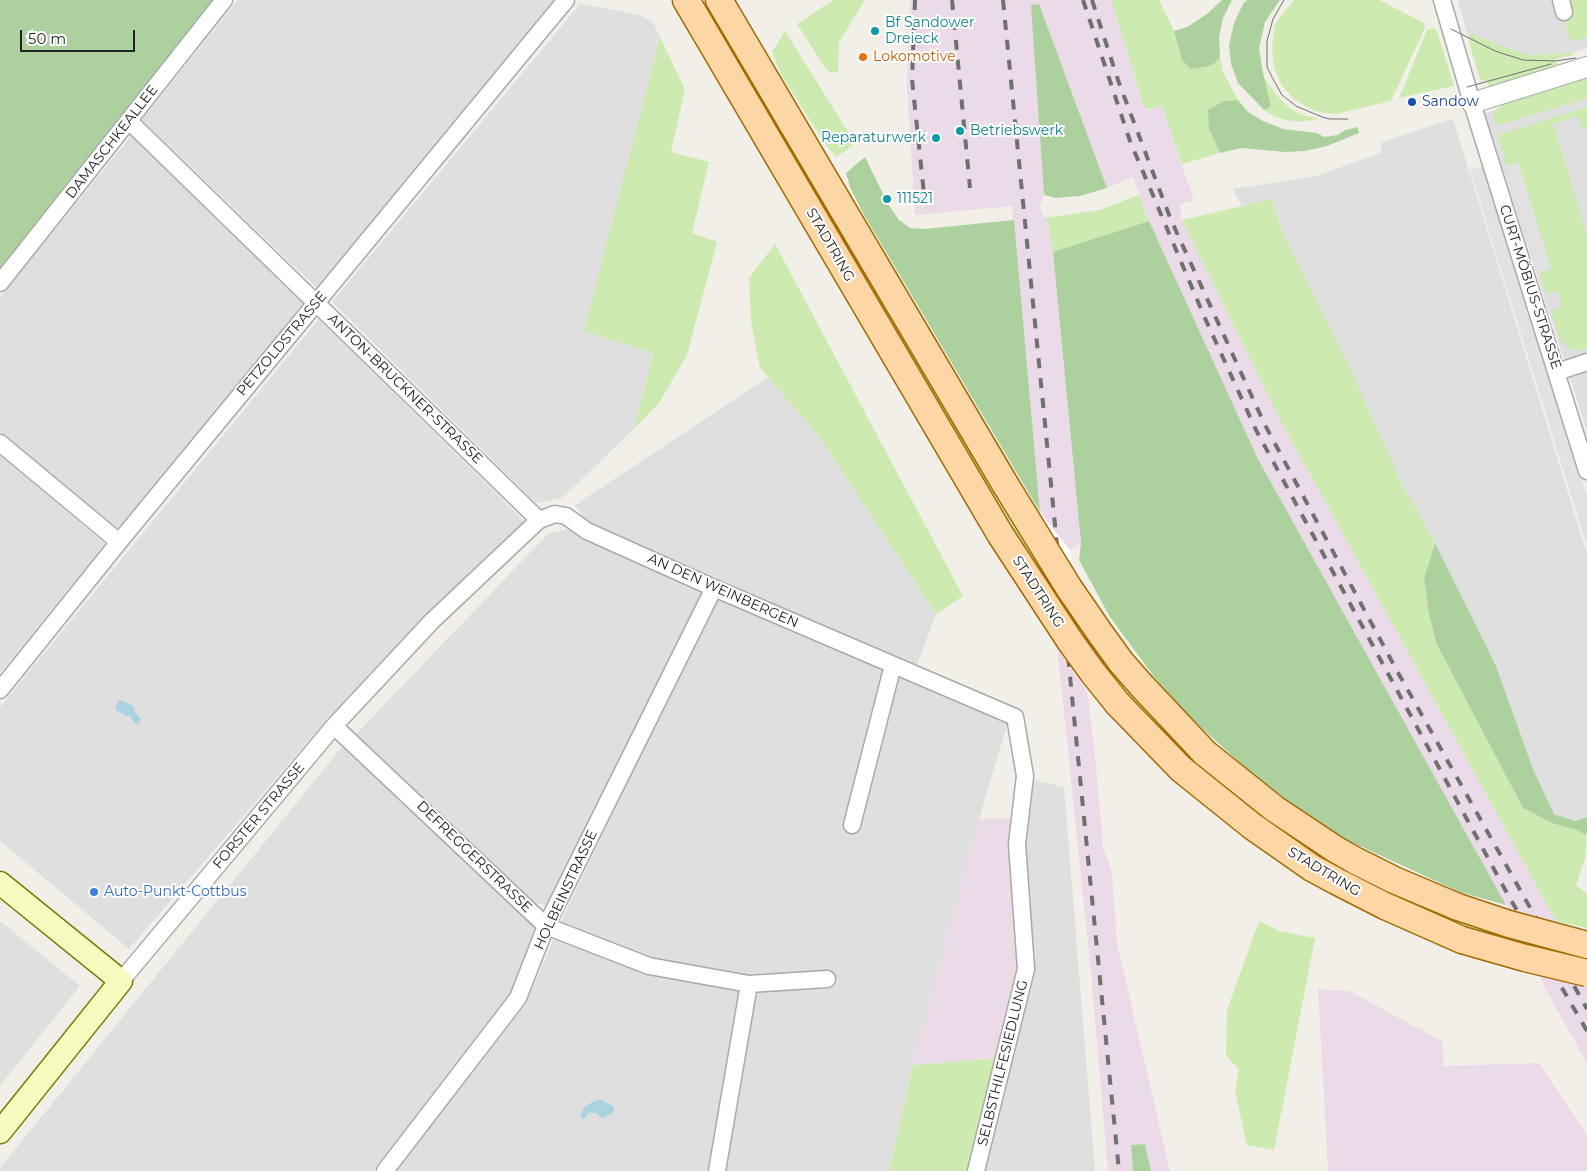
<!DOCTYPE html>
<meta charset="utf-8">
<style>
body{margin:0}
#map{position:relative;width:1587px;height:1171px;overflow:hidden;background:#f2efe9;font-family:Montserrat,sans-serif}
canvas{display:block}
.scale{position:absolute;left:20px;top:30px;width:115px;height:22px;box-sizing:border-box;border:2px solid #222;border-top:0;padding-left:6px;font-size:15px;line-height:18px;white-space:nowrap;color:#222;-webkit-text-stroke:4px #fff;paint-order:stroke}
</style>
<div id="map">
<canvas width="1587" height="1171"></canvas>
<div class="scale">50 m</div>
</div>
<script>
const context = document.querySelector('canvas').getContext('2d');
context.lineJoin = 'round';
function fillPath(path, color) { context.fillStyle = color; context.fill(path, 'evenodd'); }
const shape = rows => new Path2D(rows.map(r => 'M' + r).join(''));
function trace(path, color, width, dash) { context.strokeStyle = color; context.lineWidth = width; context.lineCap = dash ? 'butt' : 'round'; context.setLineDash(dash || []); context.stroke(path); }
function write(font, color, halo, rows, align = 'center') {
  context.font = font + ' Montserrat,sans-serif'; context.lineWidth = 4; context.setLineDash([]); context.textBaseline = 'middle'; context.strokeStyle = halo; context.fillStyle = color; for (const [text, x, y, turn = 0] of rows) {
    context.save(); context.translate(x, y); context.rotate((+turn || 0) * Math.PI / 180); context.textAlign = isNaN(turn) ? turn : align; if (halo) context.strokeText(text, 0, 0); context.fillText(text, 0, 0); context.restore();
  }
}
fillPath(shape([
 [238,0,556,0,320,291,142,120],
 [1458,0,1587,0,1587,48,1480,80],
 [580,4,640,15,653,22,660,37,585,331,653,353,634,429,562,498,536,503,332,302],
 [1587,83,1587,431,1485,113],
 [1453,119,1587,555,1587,817,1575,821,1554,814,1533,769,1496,666,1435,543,1401,482,1284,236,1273,200,1242,206,1233,189,1316,176,1381,153,1382,142],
 [132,135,307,304,116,530,0,432,0,297],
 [319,319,524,521,427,613,328,718,129,949,0,841,0,707],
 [768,377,818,435,936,614,917,665,591,527,575,505],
 [0,454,105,544,0,673],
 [570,529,705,589,552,906,535,903,356,734,549,533],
 [717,596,1008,722,979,819,913,1065,889,1171,395,1171,526,1004,563,917],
 [342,747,538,930,512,995,374,1171,0,1171,0,1168],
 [1034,780,1064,787,1095,1171,982,1171,1023,842],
 [0,921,80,986,0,1086]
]), '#e0dfdf');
fillPath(shape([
 [910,0,1111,0,1145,110,1162,106,1194,201,1180,204,1182,220,1279,418,1556,921,1587,988,1587,1063,1547,992,1506,905,1258,459,1149,221,1133,177,1107,188,1039,4,1032,5,1044,195,1040,206,1044,218,1048,222,1053,252,1081,543,1070,550,1095,755,1103,847,1112,873,1117,944,1170,1171,1151,1171,1145,1144,1131,1145,1133,1171,1108,1171,1091,973,1060,673,1040,512,1012,206,915,215,907,86],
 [1013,818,1022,971,1000,1058,913,1065,979,819],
 [1318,989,1349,991,1442,1041,1444,1066,1539,1063,1587,1135,1587,1171,1328,1171]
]), '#ebdbe8');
fillPath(shape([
 [833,0,865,0,839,42,838,72,832,73,826,69,797,24],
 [1111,0,1159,0,1174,31,1182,60,1215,63,1220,57,1223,72,1238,100,1224,101,1209,129,1220,153,1182,164,1162,106,1145,110],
 [1294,0,1379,0,1424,23,1425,28,1391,101,1336,114,1323,113,1310,109,1294,99,1282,86,1274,68,1272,48,1275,24],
 [1566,0,1587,0,1587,37,1571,42,1563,16],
 [1434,28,1437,31,1454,86,1399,98,1427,30],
 [785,31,852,138,853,145,837,157,829,149,813,125,783,78,775,60,772,52],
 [1471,33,1494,43,1529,55,1558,54,1572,52,1573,55,1555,59,1558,66,1489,87,1487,81,1480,80,1469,42],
 [660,37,685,89,671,152,709,162,692,233,717,242,687,355,659,403,634,429,653,353,584,331],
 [739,59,862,266,862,270,859,271,737,62],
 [1587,77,1587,98,1496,126,1493,114,1503,104],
 [1264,78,1275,93,1286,105,1299,114,1319,119,1298,122,1286,120,1274,116,1264,110,1271,107],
 [1587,107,1587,128,1582,129,1578,116,1553,124,1587,235,1587,349,1578,351,1569,348,1561,341,1551,311,1562,307,1557,291,1546,294,1539,272,1551,269,1518,162,1506,166,1498,135],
 [1139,195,1149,221,1053,252,1048,222,1044,218,1100,210],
 [1272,199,1284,236,1355,380,1401,482,1435,543,1424,578,1428,609,1436,643,1523,808,1552,823,1576,830,1586,835,1586,855,1576,885,1587,894,1587,928,1556,921,1279,418,1182,220],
 [775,244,963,596,936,614,818,435,760,368,751,321,749,278],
 [893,324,896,324,1050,579,1051,597,891,326],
 [1087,634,1134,697,1197,759,1522,939,1527,949,1447,922,1344,874,1260,820,1191,763,1138,710,1087,647],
 [1259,921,1279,931,1315,938,1274,1150,1247,1145,1235,1092,1239,1070,1226,1055,1227,1010],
 [1000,1058,974,1171,889,1171,913,1065]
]), '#cdebb0');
fillPath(shape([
 [0,0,215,0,0,269],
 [1222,0,1232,0,1223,18,1219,37,1220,57,1215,63,1205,67,1191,69,1182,60,1174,31,1187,27,1207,14],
 [1247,0,1280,0,1265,22,1259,48,1262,68,1271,107,1264,110,1238,83,1231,64,1229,46,1234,23,1243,4],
 [1039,4,1107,188,1080,196,1056,198,1044,195,1031,5],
 [1238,100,1248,112,1263,121,1283,129,1317,133,1324,137,1338,135,1345,130,1358,127,1359,133,1327,146,1305,151,1285,152,1241,148,1220,153,1209,129,1208,110,1224,101],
 [865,157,888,204,899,220,910,228,924,229,1014,220,1040,512,863,213,850,187,846,173],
 [1149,221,1258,459,1506,905,1460,892,1347,840,1294,805,1251,773,1192,719,1155,678,1110,617,1079,560,1081,543,1053,252],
 [1435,543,1496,666,1533,769,1554,814,1575,821,1587,817,1587,833,1586,835,1576,830,1552,823,1523,808,1436,643,1428,609,1424,578],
 [1145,1144,1151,1171,1133,1171,1131,1145]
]), '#add19e');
fillPath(shape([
 [1518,162,1551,268,1539,272,1506,166],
 [1485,165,1587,497,1587,546,1470,170]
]), '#e2e2e2');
fillPath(shape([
 [120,700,130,704,135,708,134,711,141,719,138,724,135,723,130,716,126,716,116,710,116,705],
 [597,1100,602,1100,614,1107,613,1113,603,1118,600,1117,596,1113,589,1113,584,1119,581,1118,580,1116,585,1106]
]), '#aad3df');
fillPath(shape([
 [1040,512,1070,550,1087,691,1058,650]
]), '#fff');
const minor = shape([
 [1442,0,1472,103,1587,471],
 [1561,0,1564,12],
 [129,121,539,520],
 [0,283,224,0],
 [1557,372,1587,362],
 [0,443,119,542],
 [0,690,119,542,566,0],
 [334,726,546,926,649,966,749,984,827,979],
 [852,825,893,665],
 [121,981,334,726,432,621,539,520,555,514,566,516,587,531,714,588,1015,717,1025,776,1017,844,1026,969,976,1171],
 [385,1171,518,998,546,926,714,588],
 [717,1171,749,984]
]);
const tertiary = shape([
 [1472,103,1587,67]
]);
const secondary = shape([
 [0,883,121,981,0,1132]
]);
const primary = shape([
 [686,0,1000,534],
 [719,0,1005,484],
 [1142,686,1205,753,1275,809,1335,849,1356,861,1394,880,1458,907],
 [1118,704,1181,769,1252,826,1312,868,1336,881,1385,906,1462,940]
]);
trace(minor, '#a9a9a9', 19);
trace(tertiary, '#a9a9a9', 22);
trace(secondary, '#707d05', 25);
trace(primary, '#a06b00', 29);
trace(minor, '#fff', 16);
trace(tertiary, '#fff', 20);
trace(secondary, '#f7fabf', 22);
trace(primary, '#fcd6a4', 26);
trace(shape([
 [1284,0,1273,19,1267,41,1267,67,1273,79,1282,95,1296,106,1322,117,1330,119,1348,119],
 [1451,29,1495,51,1523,60,1555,61,1576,58],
 [1467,87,1551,64]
]), '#707070', 1);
trace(shape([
 [915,0,912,79,924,194],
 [952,0,970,188],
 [1003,0,1119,1171],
 [1083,0,1130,141,1204,316,1256,430,1508,895,1587,1031],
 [1092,0,1119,83,1171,220,1265,425,1396,669,1587,1009]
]), '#707070', 4, [10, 10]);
const primaryBridge = shape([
 [1005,484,1069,588,1100,633,1121,662,1142,686],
 [1000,534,1070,641,1093,673,1118,704],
 [1458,907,1509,924,1587,945],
 [1462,940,1525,958,1587,973]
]);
trace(primaryBridge, '#a06b00', 29, []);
trace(primaryBridge, '#fcd6a4', 26);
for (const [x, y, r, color] of [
 [875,31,5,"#0f9aa8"],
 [863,57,5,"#e8710a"],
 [1412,102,5,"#1a4fb4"],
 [960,131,5,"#0f9aa8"],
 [936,138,5,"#0f9aa8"],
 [887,199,5,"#0f9aa8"],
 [94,892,5,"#3f7fe0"]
]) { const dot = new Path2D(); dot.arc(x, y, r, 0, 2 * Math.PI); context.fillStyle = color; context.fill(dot); trace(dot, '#fff', 2); }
write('14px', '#0d838f', '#fff', [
 ["Bf Sandower",885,23],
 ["Dreieck",885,39],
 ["Betriebswerk",970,131],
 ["Reparaturwerk",926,138,"right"],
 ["111521",897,199]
], 'left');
write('14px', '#c56008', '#fff', [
 ["Lokomotive",873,57]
], 'left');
write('14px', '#164399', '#fff', [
 ["Sandow",1422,102]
], 'left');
write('14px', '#222', '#fff', [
 ["DAMASCHKEALLEE",112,142,-52],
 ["STADTRING",830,245,60],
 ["CURT-MÖBIUS-STRASSE",1530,287,72],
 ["PETZOLDSTRASSE",282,344,-50],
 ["ANTON-BRUCKNER-STRASSE",405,389,44],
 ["AN DEN WEINBERGEN",723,591,24],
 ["STADTRING",1038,592,57],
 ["FORSTER STRASSE",259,816,-50],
 ["DEFREGGERSTRASSE",474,857,44],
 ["STADTRING",1324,872,31],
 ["HOLBEINSTRASSE",566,890,-65],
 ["SELBSTHILFESIEDLUNG",1003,1063,-76]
]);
write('14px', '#366cbe', '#fff', [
 ["Auto-Punkt-Cottbus",104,892]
], 'left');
</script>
